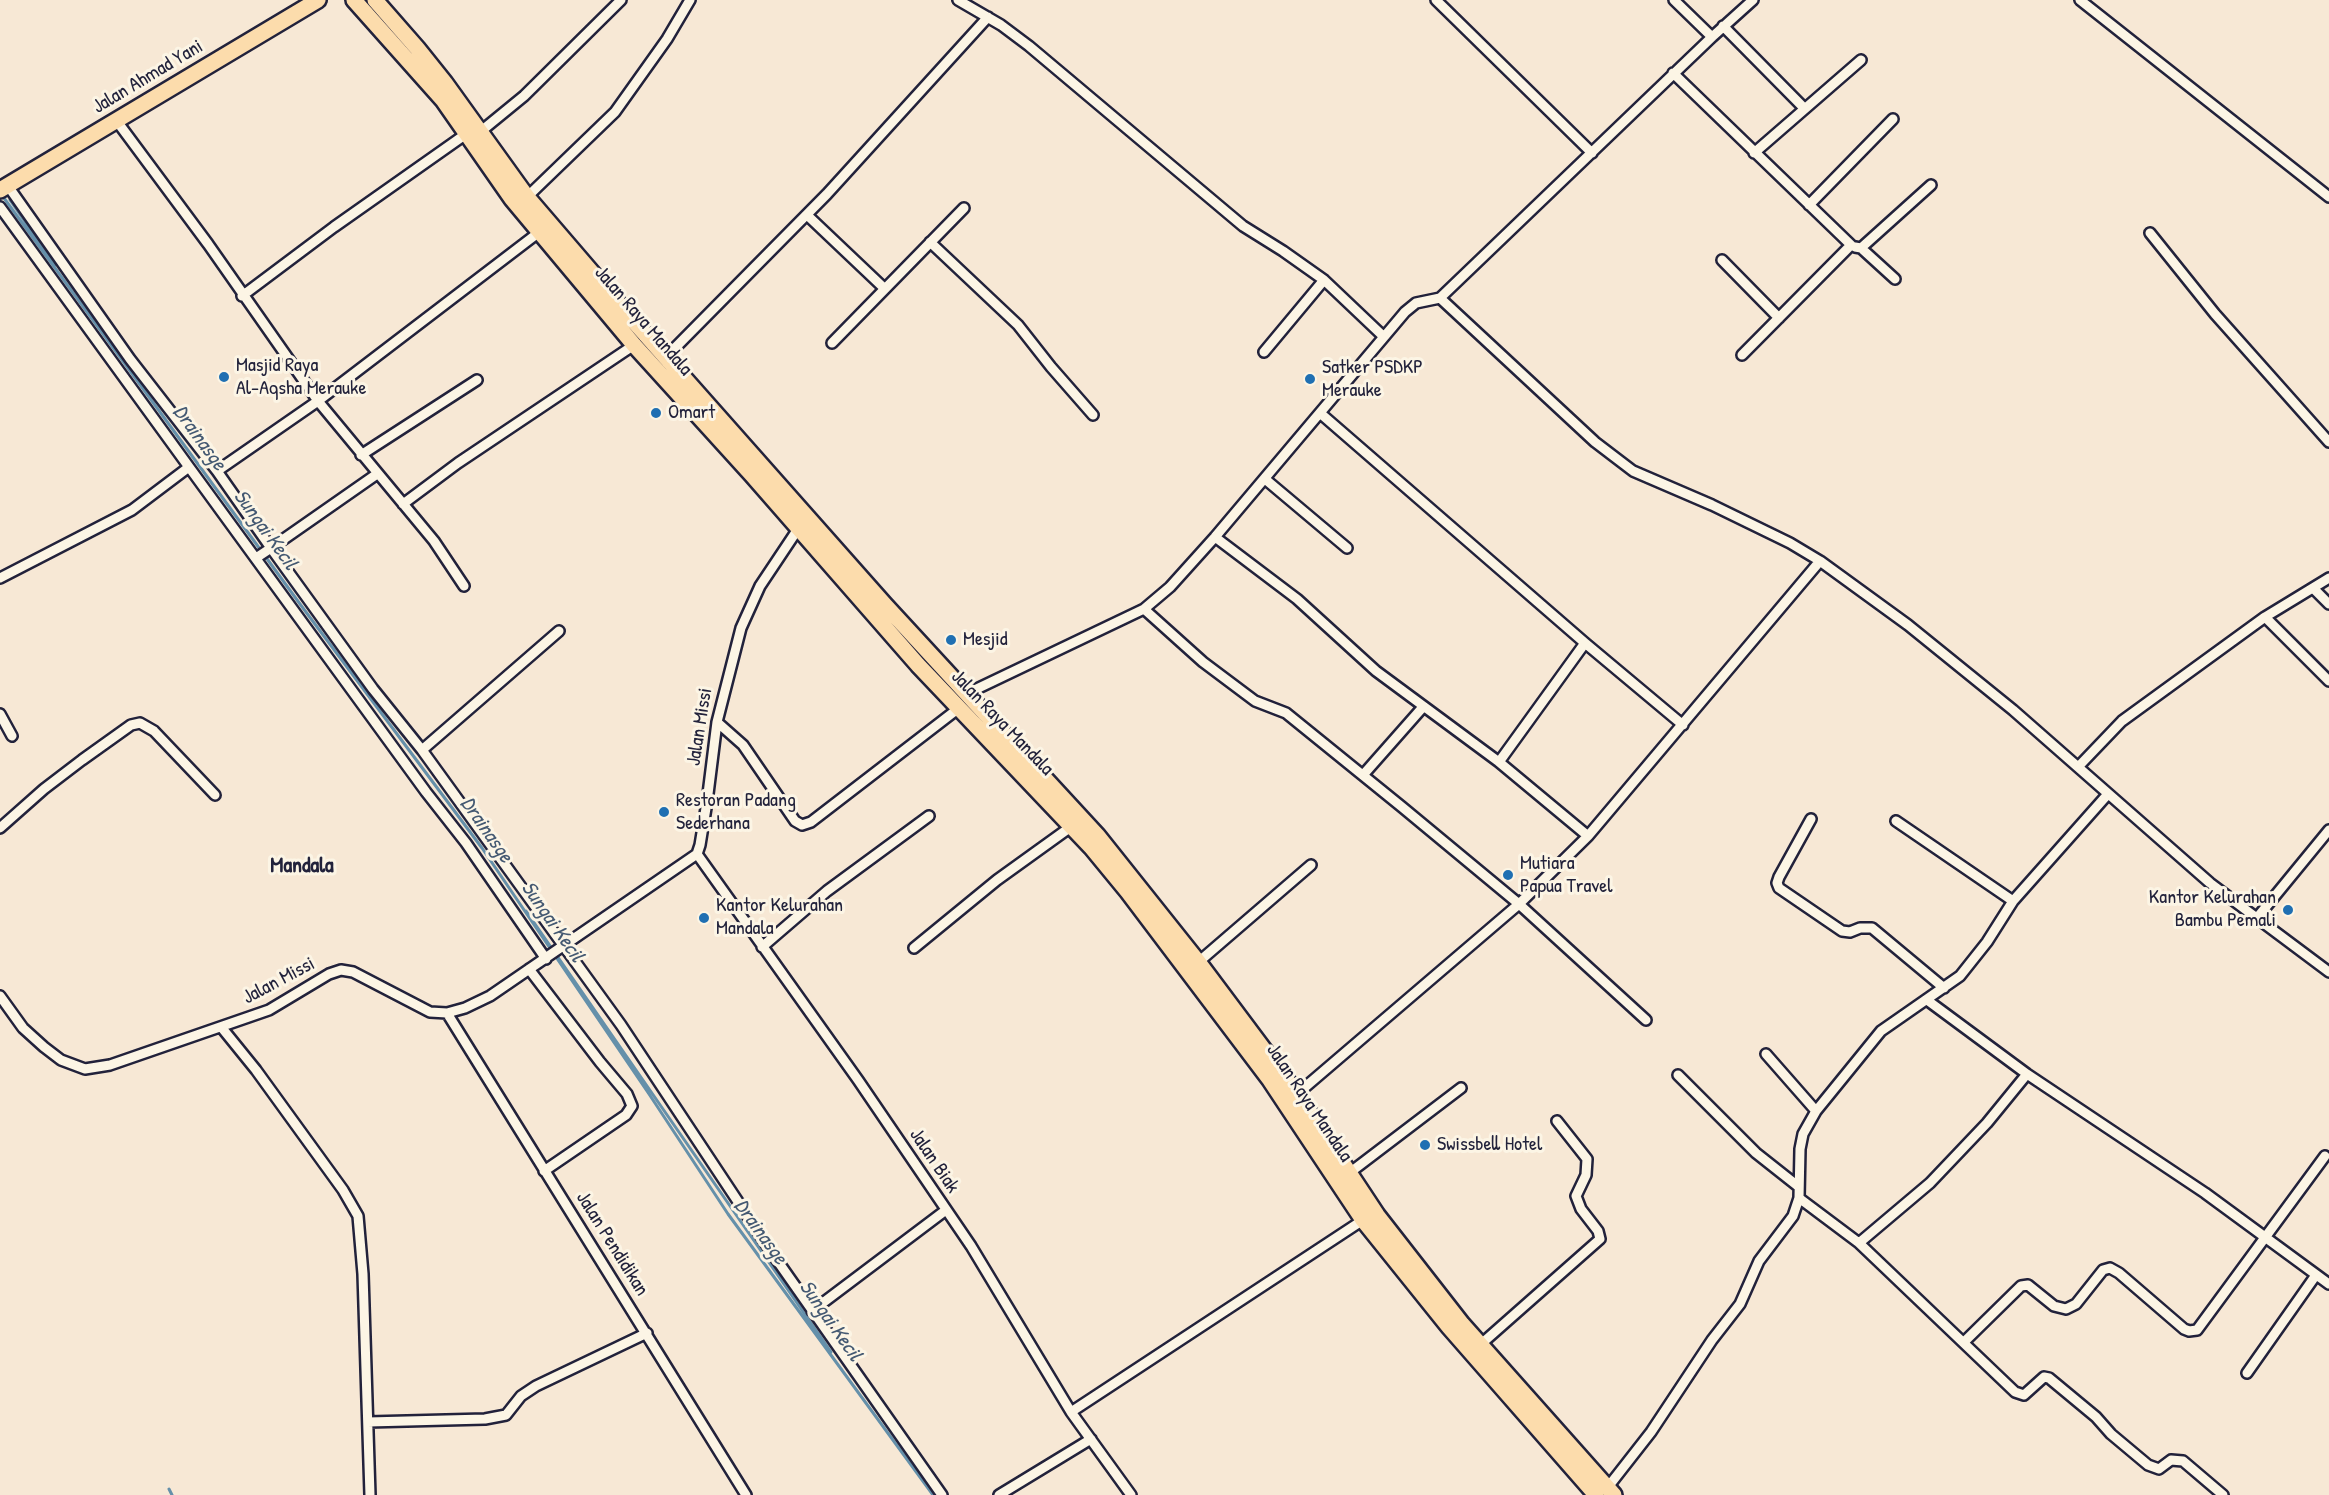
<!DOCTYPE html>
<style>
body{margin:0}
canvas{display:block;background:#f7e8d5}
</style>
<canvas width="2329" height="1495"></canvas>
<script>
const context = document.querySelector('canvas').getContext('2d');
context.lineJoin = 'round';
const shape = rows => new Path2D(rows.map(r => 'M' + r).join(''));
function trace(path, color, width, dash) { context.strokeStyle = color; context.lineWidth = width; context.lineCap = dash ? 'butt' : 'round'; context.setLineDash(dash || []); context.stroke(path); }
function write(font, color, halo, rows, align = 'center') {
  context.font = font + ' "Patrick Hand",sans-serif'; context.lineWidth = 6; context.setLineDash([]); context.textBaseline = 'middle'; context.strokeStyle = halo; context.fillStyle = color; for (const [text, x, y, turn = 0] of rows) {
    context.save(); context.translate(x, y); context.rotate((+turn || 0) * Math.PI / 180); context.textAlign = isNaN(turn) ? turn : align; if (halo) context.strokeText(text, 0, 0); context.fillText(text, 0, 0); context.restore();
  }
}
trace(shape([
 [1,194,300,604,482,848,649,1094,728,1214,933,1495],
 [10,200,55,265],
 [526,911,831,1352],
 [169,1489,172,1495]
]), '#6590aa', 3);
const minor = shape([
 [958,0,1001,25,1029,46,1243,226,1283,251,1324,280,1383,336],
 [1436,0,1592,153],
 [1674,0,1712,37],
 [2080,0,2329,197],
 [1723,26,1804,108],
 [1673,73,1851,245,1742,355],
 [116,120,208,244,318,401,434,541,464,586],
 [480,132,524,96,621,0],
 [1754,153,1861,60],
 [8,186,130,359,217,471,318,401,538,233],
 [527,197,615,112,667,39,690,0],
 [1809,205,1893,119],
 [0,207,189,467,132,510,0,578],
 [807,215,885,289],
 [2150,233,2215,314,2329,442],
 [930,242,1018,325,1051,367,1093,415],
 [1855,247,1861,248,1895,279],
 [1861,248,1931,185],
 [1722,260,1779,318],
 [242,296,334,227,466,134],
 [1440,298,1712,37,1753,0],
 [832,343,964,208],
 [1264,352,1324,280],
 [666,357,827,194,988,17],
 [1320,413,1585,643,1683,725],
 [361,455,477,380],
 [189,467,426,792,466,843,546,959],
 [217,471,271,548,377,474],
 [1265,479,1347,548],
 [403,504,458,463,634,345],
 [1215,537,1297,599,1376,671,1499,762,1588,836],
 [256,558,271,548,373,689,422,750],
 [2313,588,2329,604],
 [1144,609,1203,662,1255,701,1286,713,1402,807,1519,904,1646,1020],
 [2265,617,2329,681],
 [559,631,422,750,621,1025,772,1253,942,1495],
 [966,694,1144,609,1170,587,1215,537,1405,312,1416,303,1440,298,1595,442,1633,471,1712,505,1790,543,1820,561,1908,625,2013,710,2210,883,2329,972],
 [0,714,12,736],
 [717,722,743,745,795,821,802,825,811,822,959,708],
 [1499,762,1585,643],
 [2078,767,2122,721,2265,617,2329,578],
 [1363,775,1423,707],
 [1811,819,1779,877,1777,883,1779,888,1842,931,1850,932,1860,928,1872,928,1944,988],
 [1896,821,2013,901],
 [0,828,44,789,82,760,131,725,140,723,154,731,215,795],
 [697,854,858,1080,971,1246,1071,1412,1131,1495],
 [2256,919,2329,830],
 [762,947,827,891,929,816],
 [914,948,997,880,1072,826],
 [1195,965,1311,865],
 [529,969,600,1062,627,1094,632,1106,626,1115,544,1171],
 [0,996,23,1028,44,1047,61,1060,85,1069,110,1065,269,1010,329,974,341,970,353,972,430,1012,447,1013,465,1008,490,996,697,854,700,845,707,802,717,722,741,628,760,586,798,529],
 [1927,1000,2027,1074,2205,1193,2329,1284],
 [447,1013,746,1495],
 [222,1028,256,1070,343,1190,358,1216,363,1274,370,1495],
 [1766,1054,1816,1111],
 [1678,1075,1756,1153,1799,1187],
 [1297,1094,1519,904,1588,836,1820,561],
 [1348,1174,1461,1088],
 [1799,1198,1859,1243,2015,1392,2024,1395,2044,1377,2049,1378,2096,1417,2111,1434,2148,1465,2159,1469,2171,1460,2183,1461,2223,1495],
 [1859,1243,1930,1183,1987,1123,2027,1074],
 [812,1311,946,1210],
 [1964,1342,2021,1286,2028,1285,2054,1306,2066,1309,2076,1304,2103,1270,2110,1268,2119,1273,2184,1329,2189,1331,2197,1330,2325,1156],
 [1480,1345,1600,1239,1598,1231,1581,1209,1576,1196,1586,1175,1587,1159,1557,1121],
 [2247,1373,2316,1275],
 [1071,1412,1363,1220],
 [368,1422,485,1419,506,1415,521,1396,536,1386,647,1333],
 [1608,1487,1651,1432,1712,1340,1740,1304,1759,1261,1793,1216,1799,1198,1800,1149,1803,1134,1816,1111,1881,1031,1960,976,1987,942,2013,901,2108,794],
 [999,1495,1091,1439]
]);
const trunk = shape([
 [354,0,443,100,512,199,634,345,752,475,918,665,1091,847,1128,892,1270,1080,1363,1220,1449,1327,1596,1495],
 [375,0,417,48,445,83,527,197,630,317,885,605,1097,835,1199,963,1297,1094,1377,1215,1462,1324,1614,1495],
 [0,190,318,0]
]);
trace(minor, '#22223b', 14);
trace(trunk, '#22223b', 20);
trace(minor, '#fcf5e5', 9);
trace(trunk, '#fcdcac', 15);
for (const [x, y, r, color] of [
 [224,377,6,"#1f6fb2"],
 [1310,379,6,"#1f6fb2"],
 [656,413,6,"#1f6fb2"],
 [951,640,6,"#1f6fb2"],
 [664,812,6,"#1f6fb2"],
 [1508,875,6,"#1f6fb2"],
 [2288,910,6,"#1f6fb2"],
 [704,918,6,"#1f6fb2"],
 [1425,1145,6,"#1f6fb2"]
]) { const dot = new Path2D(); dot.arc(x, y, r, 0, 2 * Math.PI); context.fillStyle = color; context.fill(dot); trace(dot, '#fcf5e5', 2); }
write('20px', '#22223b', '#fcf5e5', [
 ["Jalan Ahmad Yani",148,77,-31],
 ["Jalan Raya Mandala",643,321,49],
 ["Jalan Raya Mandala",1002,723,46],
 ["Jalan Missi",700,727,-81],
 ["Jalan Missi",279,981,-28],
 ["Jalan Raya Mandala",1309,1103,56],
 ["Jalan Biak",934,1161,56],
 ["Jalan Pendidikan",612,1244,58]
]);
write('20px', '#22223b', '#fcf5e5', [
 ["Masjid Raya",236,366],
 ["Al-Aqsha Merauke",236,389],
 ["Satker PSDKP",1322,368],
 ["Merauke",1322,391],
 ["Omart",668,413],
 ["Mesjid",963,640],
 ["Restoran Padang",676,801],
 ["Sederhana",676,824],
 ["Mutiara",1520,864],
 ["Papua Travel",1520,887],
 ["Kantor Kelurahan",2276,898,"right"],
 ["Bambu Pemali",2276,921,"right"],
 ["Kantor Kelurahan",716,906],
 ["Mandala",716,929],
 ["Swissbell Hotel",1437,1145]
], 'left');
write('italic 21px', '#445972', '#fcf5e5', [
 ["Drainasge",199,438,54],
 ["Sungai Kecil",265,530,54],
 ["Drainasge",486,830,55],
 ["Sungai Kecil",552,922,55],
 ["Drainasge",760,1232,54],
 ["Sungai Kecil",830,1321,55]
]);
write('bold 22px', '#22223b', '#fcf5e5', [
 ["Mandala",302,866]
]);
</script>
